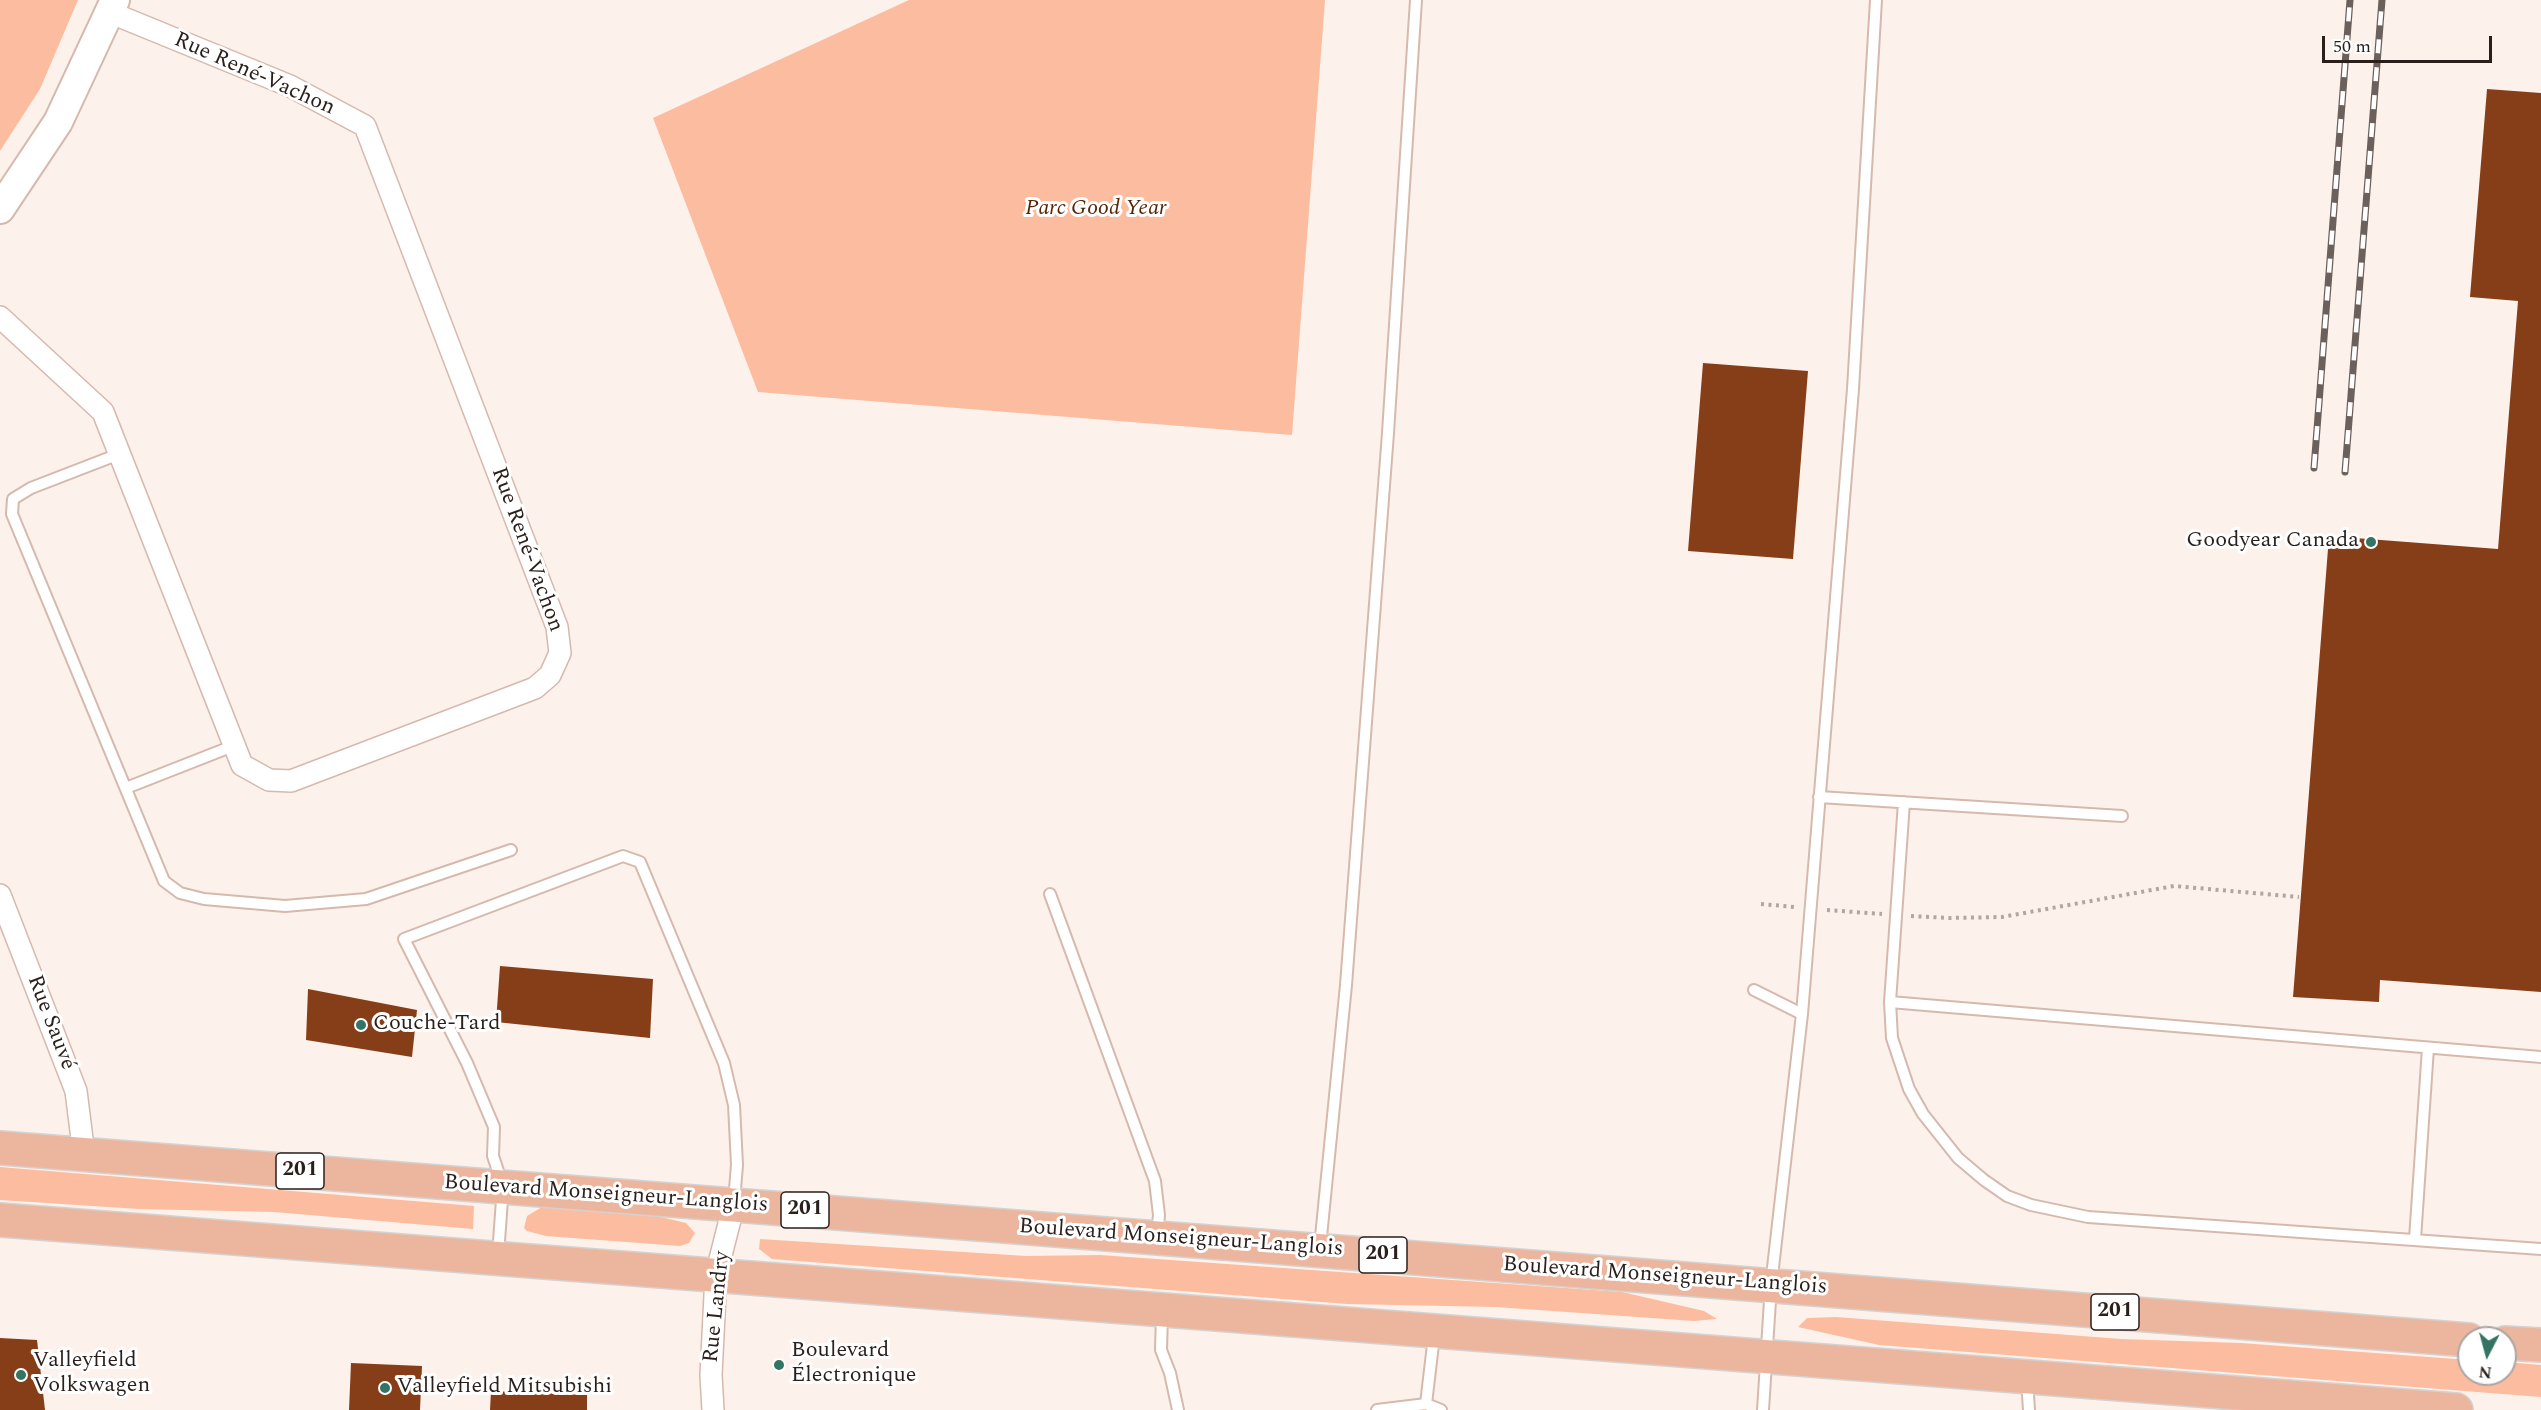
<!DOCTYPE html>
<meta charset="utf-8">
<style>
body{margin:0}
#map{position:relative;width:2541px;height:1410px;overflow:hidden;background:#fdf1ec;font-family:Spectral,serif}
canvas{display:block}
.north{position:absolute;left:2457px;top:1326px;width:60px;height:60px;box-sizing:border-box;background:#fff;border:2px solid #aaa5a4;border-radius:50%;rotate:186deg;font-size:16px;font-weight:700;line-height:24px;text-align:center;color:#2a1f1b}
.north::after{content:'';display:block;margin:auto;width:21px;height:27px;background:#347462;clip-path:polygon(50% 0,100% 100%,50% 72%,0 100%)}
.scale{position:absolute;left:2322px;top:36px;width:170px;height:27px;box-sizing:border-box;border:3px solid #2a1f1b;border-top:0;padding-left:8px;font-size:18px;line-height:21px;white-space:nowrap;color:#2a1f1b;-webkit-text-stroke:4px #fff;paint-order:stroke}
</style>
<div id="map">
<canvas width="2541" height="1410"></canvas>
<div class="north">N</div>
<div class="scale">50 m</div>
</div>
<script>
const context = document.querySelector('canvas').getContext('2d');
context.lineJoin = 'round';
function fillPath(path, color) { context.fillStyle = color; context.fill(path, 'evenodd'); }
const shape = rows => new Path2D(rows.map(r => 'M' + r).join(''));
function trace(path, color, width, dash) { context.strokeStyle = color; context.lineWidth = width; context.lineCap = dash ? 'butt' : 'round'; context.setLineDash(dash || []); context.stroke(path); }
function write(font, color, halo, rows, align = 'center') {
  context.font = font + ' Spectral,serif'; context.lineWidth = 6; context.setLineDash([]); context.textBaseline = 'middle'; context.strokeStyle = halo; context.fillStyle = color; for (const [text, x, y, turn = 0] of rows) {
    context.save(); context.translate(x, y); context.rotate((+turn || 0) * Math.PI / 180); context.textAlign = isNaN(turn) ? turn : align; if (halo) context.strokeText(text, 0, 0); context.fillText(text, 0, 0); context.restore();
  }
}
fillPath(shape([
 [0,0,78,0,40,89,0,151],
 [909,0,1325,0,1292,435,758,392,653,118],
 [0,1167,474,1206,473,1229,274,1212,139,1209,0,1200],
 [542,1207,580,1207,657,1216,686,1223,695,1233,689,1243,680,1246,546,1236,527,1231,524,1228,527,1216],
 [760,1239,1026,1256,1100,1255,1622,1292,1704,1311,1717,1319,1694,1321,1496,1307,1347,1304,772,1259,759,1249],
 [1836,1317,2121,1339,2241,1343,2469,1360,2469,1374,2505,1374,2505,1362,2541,1365,2541,1397,1879,1345,1798,1327,1807,1318]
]), '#fcbc9f');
fillPath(shape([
 [2487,89,2541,93,2541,992,2380,980,2379,1002,2293,997,2329,536,2498,549,2518,301,2470,297],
 [1703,363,1808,371,1793,559,1688,551],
 [500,966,653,979,650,1038,496,1022],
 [308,989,417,1010,412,1057,306,1040],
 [0,1338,37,1340,45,1410,0,1410],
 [351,1363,422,1366,420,1410,349,1410],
 [491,1391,587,1395,587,1410,490,1410]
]), '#863e18');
const service = shape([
 [119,454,31,488,13,499,12,514,164,881,180,893,204,899,285,906,366,899,511,850],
 [126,788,233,746],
 [1819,797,2122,816],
 [1904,802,1890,1002,1892,1038,1909,1089,1923,1114,1958,1158,1984,1180,2007,1196,2031,1205,2088,1217,2541,1249],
 [1050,894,1155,1181,1159,1215,1157,1235],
 [1754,990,1802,1014],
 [1890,1002,2541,1057],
 [2415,1239,2428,1048],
 [1320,1247,1346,985,1388,433,1416,0],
 [498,1255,503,1186,493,1156,494,1127,467,1063,404,939,623,856,640,862,724,1063,734,1105,737,1165,734,1201],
 [1162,1314,1161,1350,1170,1373,1178,1410],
 [2027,1380,2029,1410],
 [1426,1404,1434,1336],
 [1377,1410,1426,1404,1441,1410],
 [1763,1410,1771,1285,1802,1014,1853,389,1876,0]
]);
const minor = shape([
 [0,317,103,412,242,765,269,780,291,781,535,688,550,675,560,653,557,627,365,126,290,86,109,12],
 [0,895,76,1091,84,1155],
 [713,1410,711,1375,716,1275,734,1204]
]);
const secondary = shape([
 [0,209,58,122,115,0]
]);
const trunk = shape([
 [0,1148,2469,1340],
 [0,1220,2456,1410],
 [2505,1343,2541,1345]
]);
trace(service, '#d6b9ad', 14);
trace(minor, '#d6b9ad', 24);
trace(secondary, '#d6b9ad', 32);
trace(trunk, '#d4d2d1', 36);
trace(shape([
 [1761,904,1795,907],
 [1827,910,1882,914],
 [1911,916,1949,918,2002,917,2174,886,2299,897]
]), '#b1a6a1', 4, [3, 4.5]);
trace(service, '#fff', 10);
trace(minor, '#fff', 21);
trace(secondary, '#fff', 28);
trace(trunk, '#ecb69e', 33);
const rail = shape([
 [2314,468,2350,0],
 [2345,472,2382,0]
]);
trace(rail, '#6c605c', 7);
trace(rail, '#fff', 4.5, [14]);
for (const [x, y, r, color] of [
 [2371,542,6,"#347462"],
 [361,1025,6,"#347462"],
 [779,1365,6,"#347462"],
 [21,1375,6,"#347462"],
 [385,1388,6,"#347462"]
]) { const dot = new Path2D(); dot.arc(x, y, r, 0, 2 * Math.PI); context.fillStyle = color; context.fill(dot); trace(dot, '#fff', 2); }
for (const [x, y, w] of [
 [300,1171,48],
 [805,1210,48],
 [1383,1255,48],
 [2115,1312,48]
]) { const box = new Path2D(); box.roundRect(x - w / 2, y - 18, w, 36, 4.5); context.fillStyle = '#fff'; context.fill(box); trace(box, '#2a1f1b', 1.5); }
write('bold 21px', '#2a1f1b', null, [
 ["201",300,1171],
 ["201",805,1210],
 ["201",1383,1255],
 ["201",2115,1312]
]);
write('22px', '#2a1f1b', '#fff', [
 ["Rue René-Vachon",254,75,24],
 ["Rue René-Vachon",526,550,70],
 ["Rue Sauvé",50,1023,69],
 ["Boulevard Monseigneur-Langlois",606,1195,4],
 ["Boulevard Monseigneur-Langlois",1181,1239,4],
 ["Boulevard Monseigneur-Langlois",1665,1277,4],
 ["Rue Landry",718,1307,-84]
]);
write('italic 22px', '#562407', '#fff', [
 ["Parc Good Year",1096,210]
]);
write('22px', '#2a1f1b', '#fff', [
 ["Goodyear Canada",2359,542,"right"],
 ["Couche-Tard",373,1025],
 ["Boulevard",791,1352],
 ["Électronique",791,1377],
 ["Valleyfield",33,1362],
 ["Volkswagen",33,1387],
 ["Valleyfield Mitsubishi",397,1388]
], 'left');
</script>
